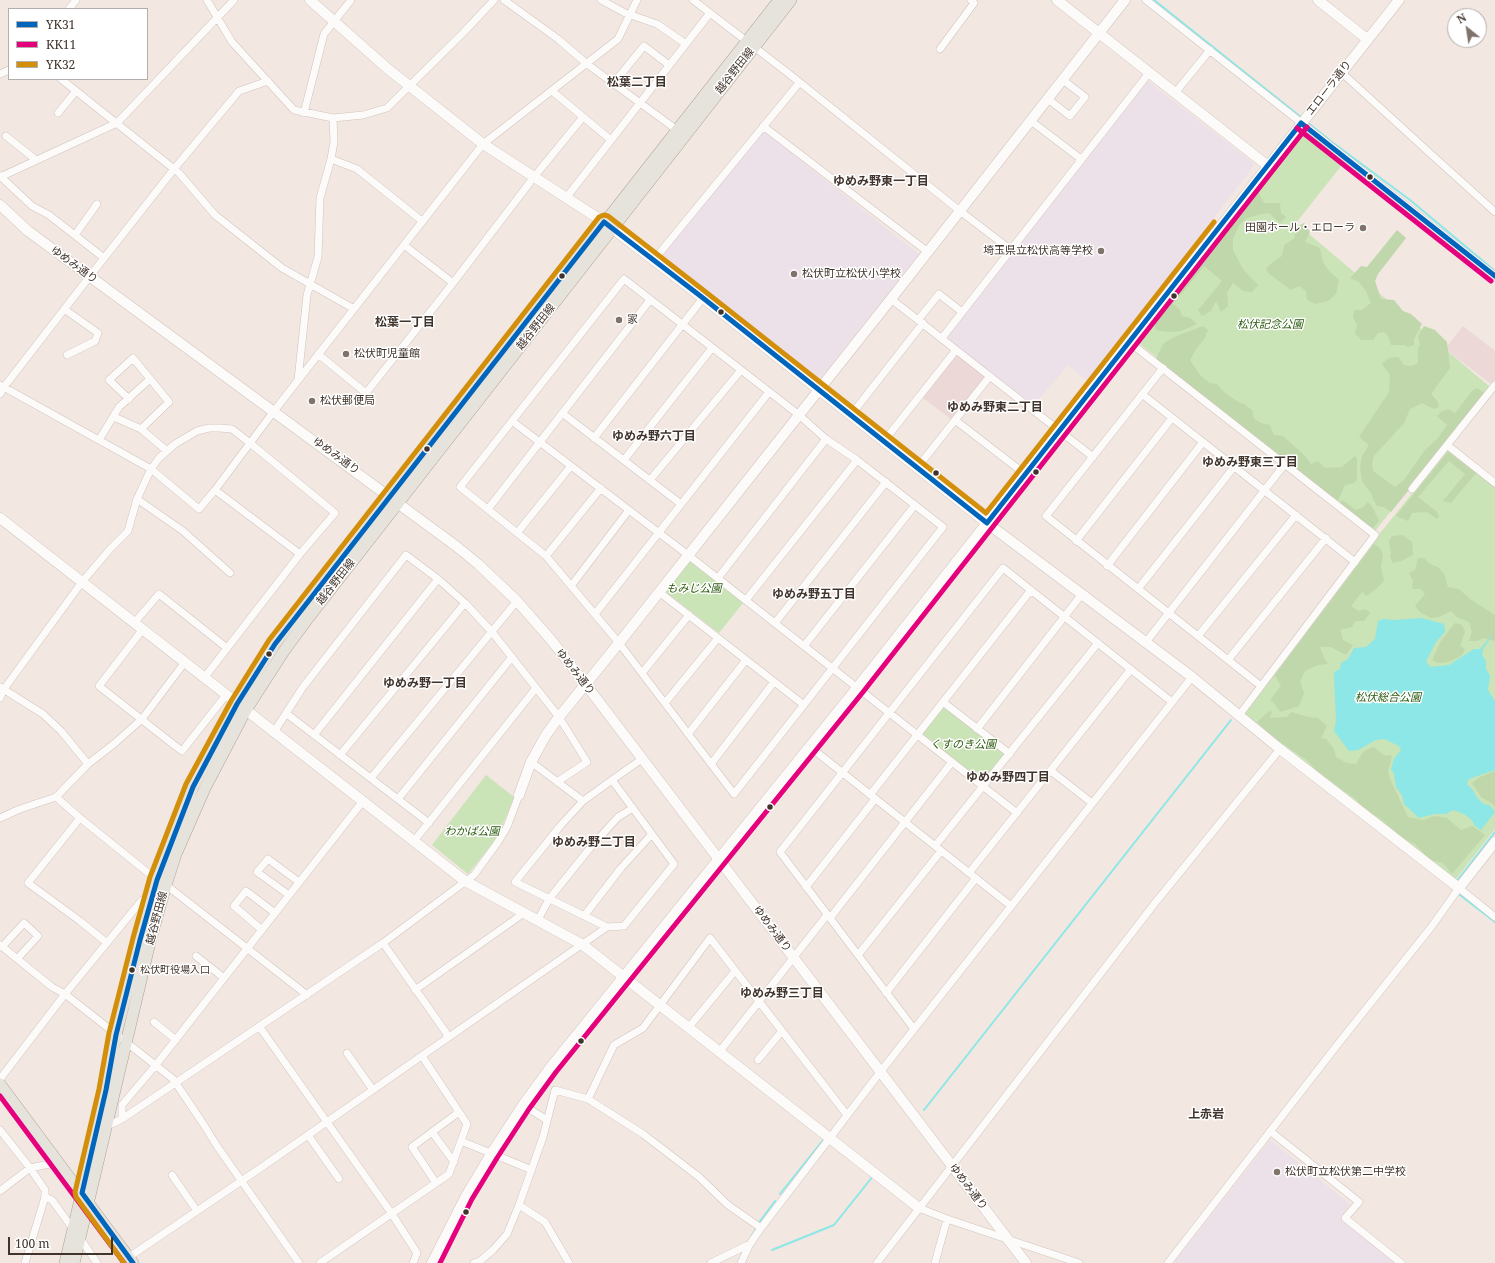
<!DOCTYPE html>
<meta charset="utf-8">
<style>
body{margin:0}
#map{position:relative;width:1495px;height:1263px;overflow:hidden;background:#f2e7e1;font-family:"Noto Serif",serif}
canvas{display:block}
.legend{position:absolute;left:8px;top:8px;width:140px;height:72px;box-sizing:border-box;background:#fff;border:1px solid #b3aeab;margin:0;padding:5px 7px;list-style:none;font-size:12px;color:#41342c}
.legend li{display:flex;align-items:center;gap:8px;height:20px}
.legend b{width:20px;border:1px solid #b3aeab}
.north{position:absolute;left:1447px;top:8px;width:40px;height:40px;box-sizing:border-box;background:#fff;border:1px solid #b3aeab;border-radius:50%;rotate:330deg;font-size:11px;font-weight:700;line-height:16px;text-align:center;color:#41342c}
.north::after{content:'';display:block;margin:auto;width:14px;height:18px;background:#7f736b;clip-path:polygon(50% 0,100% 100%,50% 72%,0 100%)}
.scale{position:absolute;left:8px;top:1237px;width:105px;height:18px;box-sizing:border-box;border:2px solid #41342c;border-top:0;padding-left:5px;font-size:12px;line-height:14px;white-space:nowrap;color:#41342c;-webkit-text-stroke:3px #fff;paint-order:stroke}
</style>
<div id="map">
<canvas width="1495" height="1263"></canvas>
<ul class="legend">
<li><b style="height:5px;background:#0065bd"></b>YK31</li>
<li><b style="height:5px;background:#e5007d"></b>KK11</li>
<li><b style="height:5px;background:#d38f09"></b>YK32</li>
</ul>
<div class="north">N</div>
<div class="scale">100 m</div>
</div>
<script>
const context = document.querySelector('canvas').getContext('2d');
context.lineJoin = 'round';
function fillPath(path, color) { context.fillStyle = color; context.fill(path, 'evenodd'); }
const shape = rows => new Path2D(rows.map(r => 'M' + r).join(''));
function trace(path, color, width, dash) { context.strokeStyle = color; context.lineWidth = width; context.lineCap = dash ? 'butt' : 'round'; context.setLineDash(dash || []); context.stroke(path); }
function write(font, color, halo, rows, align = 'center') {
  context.font = font + ' "Noto Serif","Noto Sans JP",serif'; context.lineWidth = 3; context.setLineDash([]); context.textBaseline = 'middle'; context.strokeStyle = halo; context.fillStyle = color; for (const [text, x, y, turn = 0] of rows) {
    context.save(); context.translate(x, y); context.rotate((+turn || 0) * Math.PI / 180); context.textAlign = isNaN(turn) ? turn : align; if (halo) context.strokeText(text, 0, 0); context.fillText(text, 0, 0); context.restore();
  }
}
fillPath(shape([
 [1463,326,1495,351,1495,380,1491,384,1445,349],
 [959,355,984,375,985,378,951,419,923,398,956,356]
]), '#ecd8d6');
fillPath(shape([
 [1148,81,1253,163,1253,167,1088,381,1068,365,1034,405,949,340,949,335],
 [763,131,919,254,818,381,708,294,662,254],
 [1270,1140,1350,1204,1340,1217,1395,1263,1174,1263]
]), '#ece1e9');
fillPath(shape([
 [1302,128,1345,161,1296,223,1490,387,1375,531,1136,341],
 [1448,449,1495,486,1495,829,1453,883,1242,714,1377,537],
 [691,562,743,603,719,633,667,593,667,589,687,563],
 [943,706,1005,754,983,783,921,735],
 [486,775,514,797,501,829,492,844,468,874,432,845]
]), '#cae3b7');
fillPath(shape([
 [1257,190,1264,203,1280,203,1281,213,1286,217,1280,223,1269,213,1261,214,1247,218,1239,225,1233,239,1233,250,1243,269,1258,285,1252,292,1243,291,1233,283,1227,293,1228,306,1221,312,1216,301,1211,311,1202,316,1198,310,1222,281,1204,266,1173,304,1180,310,1182,316,1190,318,1197,324,1181,331,1168,332,1156,330,1154,321],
 [1304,223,1310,232,1305,242,1320,248,1323,262,1329,271,1339,280,1336,294,1328,301,1315,304,1307,300,1306,291,1299,286,1291,290,1268,273,1266,268,1274,261,1282,256,1284,245,1295,238,1294,228],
 [1397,230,1406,238,1378,274,1375,281,1381,299,1394,300,1403,311,1411,314,1422,324,1414,339,1414,345,1408,347,1404,345,1391,345,1388,336,1384,332,1378,333,1373,340,1361,340,1355,333,1357,325,1353,317,1354,310,1362,310,1371,303,1366,291,1359,282,1350,278,1361,266,1367,267],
 [1203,326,1208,330,1205,338,1196,349,1190,360,1200,375,1210,383,1217,384,1224,392,1238,402,1244,404,1252,410,1254,419,1261,423,1270,425,1274,435,1283,436,1305,456,1311,464,1318,461,1325,468,1342,467,1355,456,1357,459,1357,480,1354,483,1345,485,1337,503,1156,359,1163,344,1172,338],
 [1424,326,1435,330,1447,342,1450,368,1431,394,1438,402,1439,407,1434,409,1422,403,1410,409,1404,423,1374,456,1372,464,1373,471,1395,487,1404,480,1425,450,1438,438,1447,425,1437,416,1441,412,1448,409,1455,413,1473,390,1477,388,1486,394,1391,512,1384,507,1377,506,1373,499,1371,493,1362,481,1360,467,1362,456,1369,445,1359,437,1389,392,1390,375,1382,364,1389,358,1398,357,1404,365,1411,366,1418,363,1418,348,1420,345,1418,336],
 [1448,452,1476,473,1451,503,1443,501,1465,474,1449,461,1418,497,1436,511,1439,516,1437,519,1427,512,1412,513,1408,521,1396,516],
 [1342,500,1356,510,1362,508,1368,502,1373,508,1379,521,1371,530,1340,505],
 [1402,535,1412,542,1413,555,1401,561,1393,563,1390,557,1391,553,1389,541,1392,536],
 [1374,544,1379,547,1383,554,1381,567,1384,581,1376,589,1367,596,1362,592,1351,606,1358,611,1366,609,1370,613,1364,621,1355,621,1352,627,1340,630,1343,640,1353,645,1346,655,1331,647,1320,647,1324,658,1328,664,1318,665,1305,671,1300,681,1304,693,1299,706,1280,712,1274,703,1270,700,1281,686,1275,675],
 [1418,558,1424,558,1430,564,1438,567,1444,574,1448,587,1459,589,1470,599,1495,615,1495,641,1484,638,1477,641,1469,641,1472,632,1469,622,1457,617,1451,611,1439,617,1431,618,1421,613,1415,606,1425,594,1421,589,1412,589,1413,581,1409,573,1415,570],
 [1455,623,1462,625,1465,632,1460,646,1465,649,1462,655,1457,658,1448,662,1438,663,1432,660,1441,641],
 [1272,711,1270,718,1287,717,1291,712,1309,717,1318,718,1327,726,1321,738,1326,739,1334,749,1336,757,1347,763,1356,764,1363,752,1370,748,1374,747,1384,755,1392,756,1388,772,1391,781,1408,817,1423,820,1434,816,1447,818,1461,830,1472,826,1485,835,1452,874,1443,863,1430,860,1415,844,1402,838,1380,818,1362,809,1356,799,1340,788,1316,770,1308,761,1270,735,1257,722,1268,712],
 [1495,771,1495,807,1493,804,1481,797,1472,783,1480,777]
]), '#bfd7ab');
fillPath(shape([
 [1422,618,1444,624,1445,632,1436,642,1426,661,1430,667,1449,665,1474,649,1480,649,1494,633,1483,649,1482,655,1486,661,1486,669,1490,676,1488,690,1495,701,1495,770,1472,778,1468,780,1467,784,1473,790,1476,796,1483,804,1489,805,1495,812,1481,830,1475,826,1472,820,1464,814,1453,810,1446,814,1435,814,1419,818,1404,804,1402,795,1396,787,1394,774,1391,769,1394,759,1401,750,1399,746,1384,739,1376,740,1358,750,1349,751,1334,731,1336,721,1334,672,1340,669,1341,663,1348,659,1354,648,1366,647,1375,639,1378,621,1383,619,1394,620]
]), '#8ce7e6');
trace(shape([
 [1154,0,1302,118],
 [1307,122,1332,142,1410,200,1495,271],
 [1456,882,1495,832],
 [1460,895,1495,922],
 [924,1110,1231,720],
 [780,1194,824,1139],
 [758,1224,775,1201],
 [751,1237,756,1229],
 [772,1250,834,1225,873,1176]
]), '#8ce7e6', 2);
const street = shape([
 [207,0,232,42,294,110,333,118,363,115,387,108,463,33,494,0],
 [504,0,558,39,587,64,677,130],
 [601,0,625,13,657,24,686,44],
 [693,0,788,73,960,211,1011,250],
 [1146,0,1495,276],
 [69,9,76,0],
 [940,49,974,3,971,0],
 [1341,72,1432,155,1495,212],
 [0,74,9,70],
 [61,79,179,173,215,215,282,268,354,309],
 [613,84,644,46,669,65],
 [552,91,611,140],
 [1175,93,1210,50],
 [1048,99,1070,116,1085,97,1063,80],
 [58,113,76,91],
 [304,113,324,34,351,0],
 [1031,121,1081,159],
 [763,126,928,252],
 [6,136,36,160],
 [331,159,357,169,422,221],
 [0,176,32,206,49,215,104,258],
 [0,177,117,123,234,0],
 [566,198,710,13],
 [75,235,97,204],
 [404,245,453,283],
 [653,261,799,83],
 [624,279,799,415,826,439,857,460,943,527,734,794,619,643,546,556,460,487,624,279],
 [891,299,1093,457],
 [64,309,98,333,95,341,67,355],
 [918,320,939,294,962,312],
 [942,338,1149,73],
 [1129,342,1375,535,1240,714],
 [318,354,366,393,453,283,534,177,583,117],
 [1163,368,1046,516,1261,686],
 [298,380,307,295,318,257,320,198,331,159,334,142,333,118],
 [0,385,151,469,199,509,215,490,274,411,483,144,618,39,637,0],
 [0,394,4,387,90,276,174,169,239,91,268,81],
 [1142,394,1355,562],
 [129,399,109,380,133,358,169,402,141,429],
 [562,413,681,504],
 [851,415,923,323],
 [114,417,141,429,167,451],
 [955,420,1025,474],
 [512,421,688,555,1017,813],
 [594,438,703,298],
 [99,440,119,407,149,380],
 [884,441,956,350],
 [1447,445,1495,483],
 [624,460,712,348],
 [917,468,990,376],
 [650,480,741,370],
 [1412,489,1495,385],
 [215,490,300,554],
 [137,499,183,531,230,573],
 [488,509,650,300],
 [517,533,571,466],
 [1076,541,1172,418],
 [546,556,601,488],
 [1107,566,1203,442],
 [718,578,826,439],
 [571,586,629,510],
 [1138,589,1234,467],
 [659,592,804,705],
 [746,600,857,460],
 [595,614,769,392],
 [134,623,159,594,227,648],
 [775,623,886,482],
 [143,629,99,686,174,745,182,751,226,695],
 [1198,636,1296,515],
 [1146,642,1285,464],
 [804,646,915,505],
 [1228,660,1326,538],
 [642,673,689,615],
 [0,687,43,714,61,731,88,764],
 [0,698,4,689,82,582,110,549,128,531,137,499,151,469,159,458,175,444,197,431,209,428,219,428,232,429,250,443,335,513,300,554,204,678],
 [943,702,1010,754],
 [665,703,718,638],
 [287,714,429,823],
 [977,729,1082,594],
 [274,732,303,687,406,555,438,579,465,603,492,632,559,717,587,762,557,782],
 [688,734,746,660],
 [314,735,438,579],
 [810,747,1011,906],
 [340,755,465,603],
 [531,762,583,801],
 [711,764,774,682],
 [1051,771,1092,803],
 [371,778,517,601],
 [612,780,674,864,624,926,607,927,515,882,561,825,583,801,612,780,642,759],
 [870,795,1031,590],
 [56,797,80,818,157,880],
 [398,799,512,657],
 [0,818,20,809,56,797,88,764,115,743,142,719,185,662],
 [80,818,28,883,80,921,107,943],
 [414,841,536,688],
 [935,846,1098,643],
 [969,873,1131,669],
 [166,885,307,995],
 [806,887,875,799],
 [289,895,257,872,268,859,299,882],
 [584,916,621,868,652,834],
 [830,918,952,762],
 [538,920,549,899,590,848,618,817,633,808],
 [262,930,234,906,246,891,275,913],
 [383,943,447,1034,446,1039],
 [0,945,52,987,65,994,173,1079,202,1122,217,1146,299,1263],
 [2,947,24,923,38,936,17,959],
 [858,955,941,851],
 [196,956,224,978],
 [415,990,524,913],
 [886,993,976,878],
 [154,1022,176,1040],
 [259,1026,392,1214,417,1253,413,1263],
 [689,1027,735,971],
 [914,1029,780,852,1003,568,1172,702],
 [720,1051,827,915],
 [347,1053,373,1090],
 [758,1060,782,1031],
 [0,1079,65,994,142,900,152,898],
 [588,1099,614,1045,643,1028,710,938,847,1115],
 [523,1105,547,1120],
 [122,1119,122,1105,155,1066,363,801],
 [107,1126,122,1119,383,943,474,875,498,842,507,827,519,795],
 [0,1130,30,1168,45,1190,45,1197,25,1263],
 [1270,1131,1359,1202,1345,1218,1401,1263],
 [432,1132,454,1162],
 [308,1135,339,1179],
 [461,1141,532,1170],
 [172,1175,197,1211],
 [436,1183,412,1147,459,1112],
 [0,1191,30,1168,59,1162],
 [45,1197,52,1200,73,1229],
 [519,1205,545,1222,569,1263],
 [919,1208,947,1219,1079,1263],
 [80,1238,97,1263],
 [129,1257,262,1167,607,927],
 [320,1263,449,1174,467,1124,422,1056],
 [474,1263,480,1261,493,1250,507,1234,519,1205,543,1137,555,1090,588,1099,643,1134,699,1177,728,1205,761,1228],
 [711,1263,750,1244],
 [741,1263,750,1244,761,1228,881,1071,1192,677],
 [877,1263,1155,903,1280,749],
 [935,1263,947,1219],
 [1168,1263,1338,1044,1432,926,1459,888,1495,917]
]);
const secondary = shape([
 [310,0,388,69,483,144,604,222,703,298,987,523,1192,677,1280,749,1459,888,1495,842],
 [1057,0,1268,166],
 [1318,0,1367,39],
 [0,205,28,231,456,546,478,564,517,601,552,641,590,690,1026,1263],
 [0,518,465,881,583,945,919,1208],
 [519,795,531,762,546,735,559,717,619,643,799,415,891,299,1125,0],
 [432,1263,466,1196,491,1154,523,1105,550,1068,857,688,1399,0]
]);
const primary = shape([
 [0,1084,133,1263],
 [65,1263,106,1090,116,1035,140,940,157,880,193,787,237,704,275,644,301,610,779,0],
 [74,1263,150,942,166,885,176,854,205,788,246,710,284,651,309,617,791,0]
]);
trace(street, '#cfc4bd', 8);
trace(secondary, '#cfc4bd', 11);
trace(primary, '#aba395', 12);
trace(street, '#fdfbfa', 7);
trace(secondary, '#fdfbfa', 10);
trace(primary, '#e6e3dc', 11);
trace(shape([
 [1301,123,1495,276],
 [987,523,1301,123],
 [133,1263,82,1193,106,1090,116,1035,140,940,157,880,193,787,237,704,275,644,604,222,703,298,987,523]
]), '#0065bd', 5);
trace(shape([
 [1297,128,1491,281],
 [0,1096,124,1263],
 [440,1263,472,1199,497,1158,529,1109,556,1072,863,692,1307,127]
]), '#e5007d', 5);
trace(shape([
 [124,1263,76,1197,75,1192,99,1089,109,1033,133,938,150,877,186,784,231,701,269,640,599,217,604,215,608,216,707,293,986,513,1214,222]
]), '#d38f09', 5);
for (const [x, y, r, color] of [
 [1370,177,3.5,"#41342c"],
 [1363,228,4,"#7f736b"],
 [1101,251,4,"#7f736b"],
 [794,274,4,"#7f736b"],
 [562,276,3.5,"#41342c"],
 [1174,296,3.5,"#41342c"],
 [721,312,3.5,"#41342c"],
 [619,320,4,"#7f736b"],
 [346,354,4,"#7f736b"],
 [312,401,4,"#7f736b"],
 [427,449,3.5,"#41342c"],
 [1036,472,3.5,"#41342c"],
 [936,473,3.5,"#41342c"],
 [269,654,3.5,"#41342c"],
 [770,807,3.5,"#41342c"],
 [132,970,3.5,"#41342c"],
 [581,1041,3.5,"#41342c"],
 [1277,1172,4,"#7f736b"],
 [466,1212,3.5,"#41342c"]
]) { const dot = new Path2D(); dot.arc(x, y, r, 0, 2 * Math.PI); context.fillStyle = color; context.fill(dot); trace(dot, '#fff', 1.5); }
write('10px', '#41342c', '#fff', [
 ["松伏町役場入口",140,970]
], 'left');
write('11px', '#41342c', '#fff', [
 ["越谷野田線",735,71,-52],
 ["エローラ通り",1329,88,-52],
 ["ゆめみ通り",74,265,36],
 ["越谷野田線",536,327,-52],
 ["ゆめみ通り",336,456,36],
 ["越谷野田線",336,582,-52],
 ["ゆめみ通り",575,672,52],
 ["越谷野田線",157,918,-75],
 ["ゆめみ通り",772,929,53],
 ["ゆめみ通り",968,1187,53]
]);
write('11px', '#41342c', '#fff', [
 ["田園ホール・エローラ",1355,228,"right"],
 ["埼玉県立松伏高等学校",1093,251,"right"],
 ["松伏町立松伏小学校",802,274],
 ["家",627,320],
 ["松伏町児童館",354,354],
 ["松伏郵便局",320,401],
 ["松伏町立松伏第二中学校",1285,1172]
], 'left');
write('italic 11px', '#2b5a0e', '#fff', [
 ["松伏記念公園",1270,325],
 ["もみじ公園",694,589],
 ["松伏総合公園",1388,698],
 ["くすのき公園",963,745],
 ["わかば公園",472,832]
]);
write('bold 12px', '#41342c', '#fff', [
 ["松葉二丁目",637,83],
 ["ゆめみ野東一丁目",881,182],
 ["松葉一丁目",405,323],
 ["ゆめみ野東二丁目",995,408],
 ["ゆめみ野六丁目",654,437],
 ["ゆめみ野東三丁目",1250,463],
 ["ゆめみ野五丁目",814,595],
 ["ゆめみ野一丁目",425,684],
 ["ゆめみ野四丁目",1008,778],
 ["ゆめみ野二丁目",594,843],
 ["ゆめみ野三丁目",782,994],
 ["上赤岩",1206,1115]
]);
</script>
